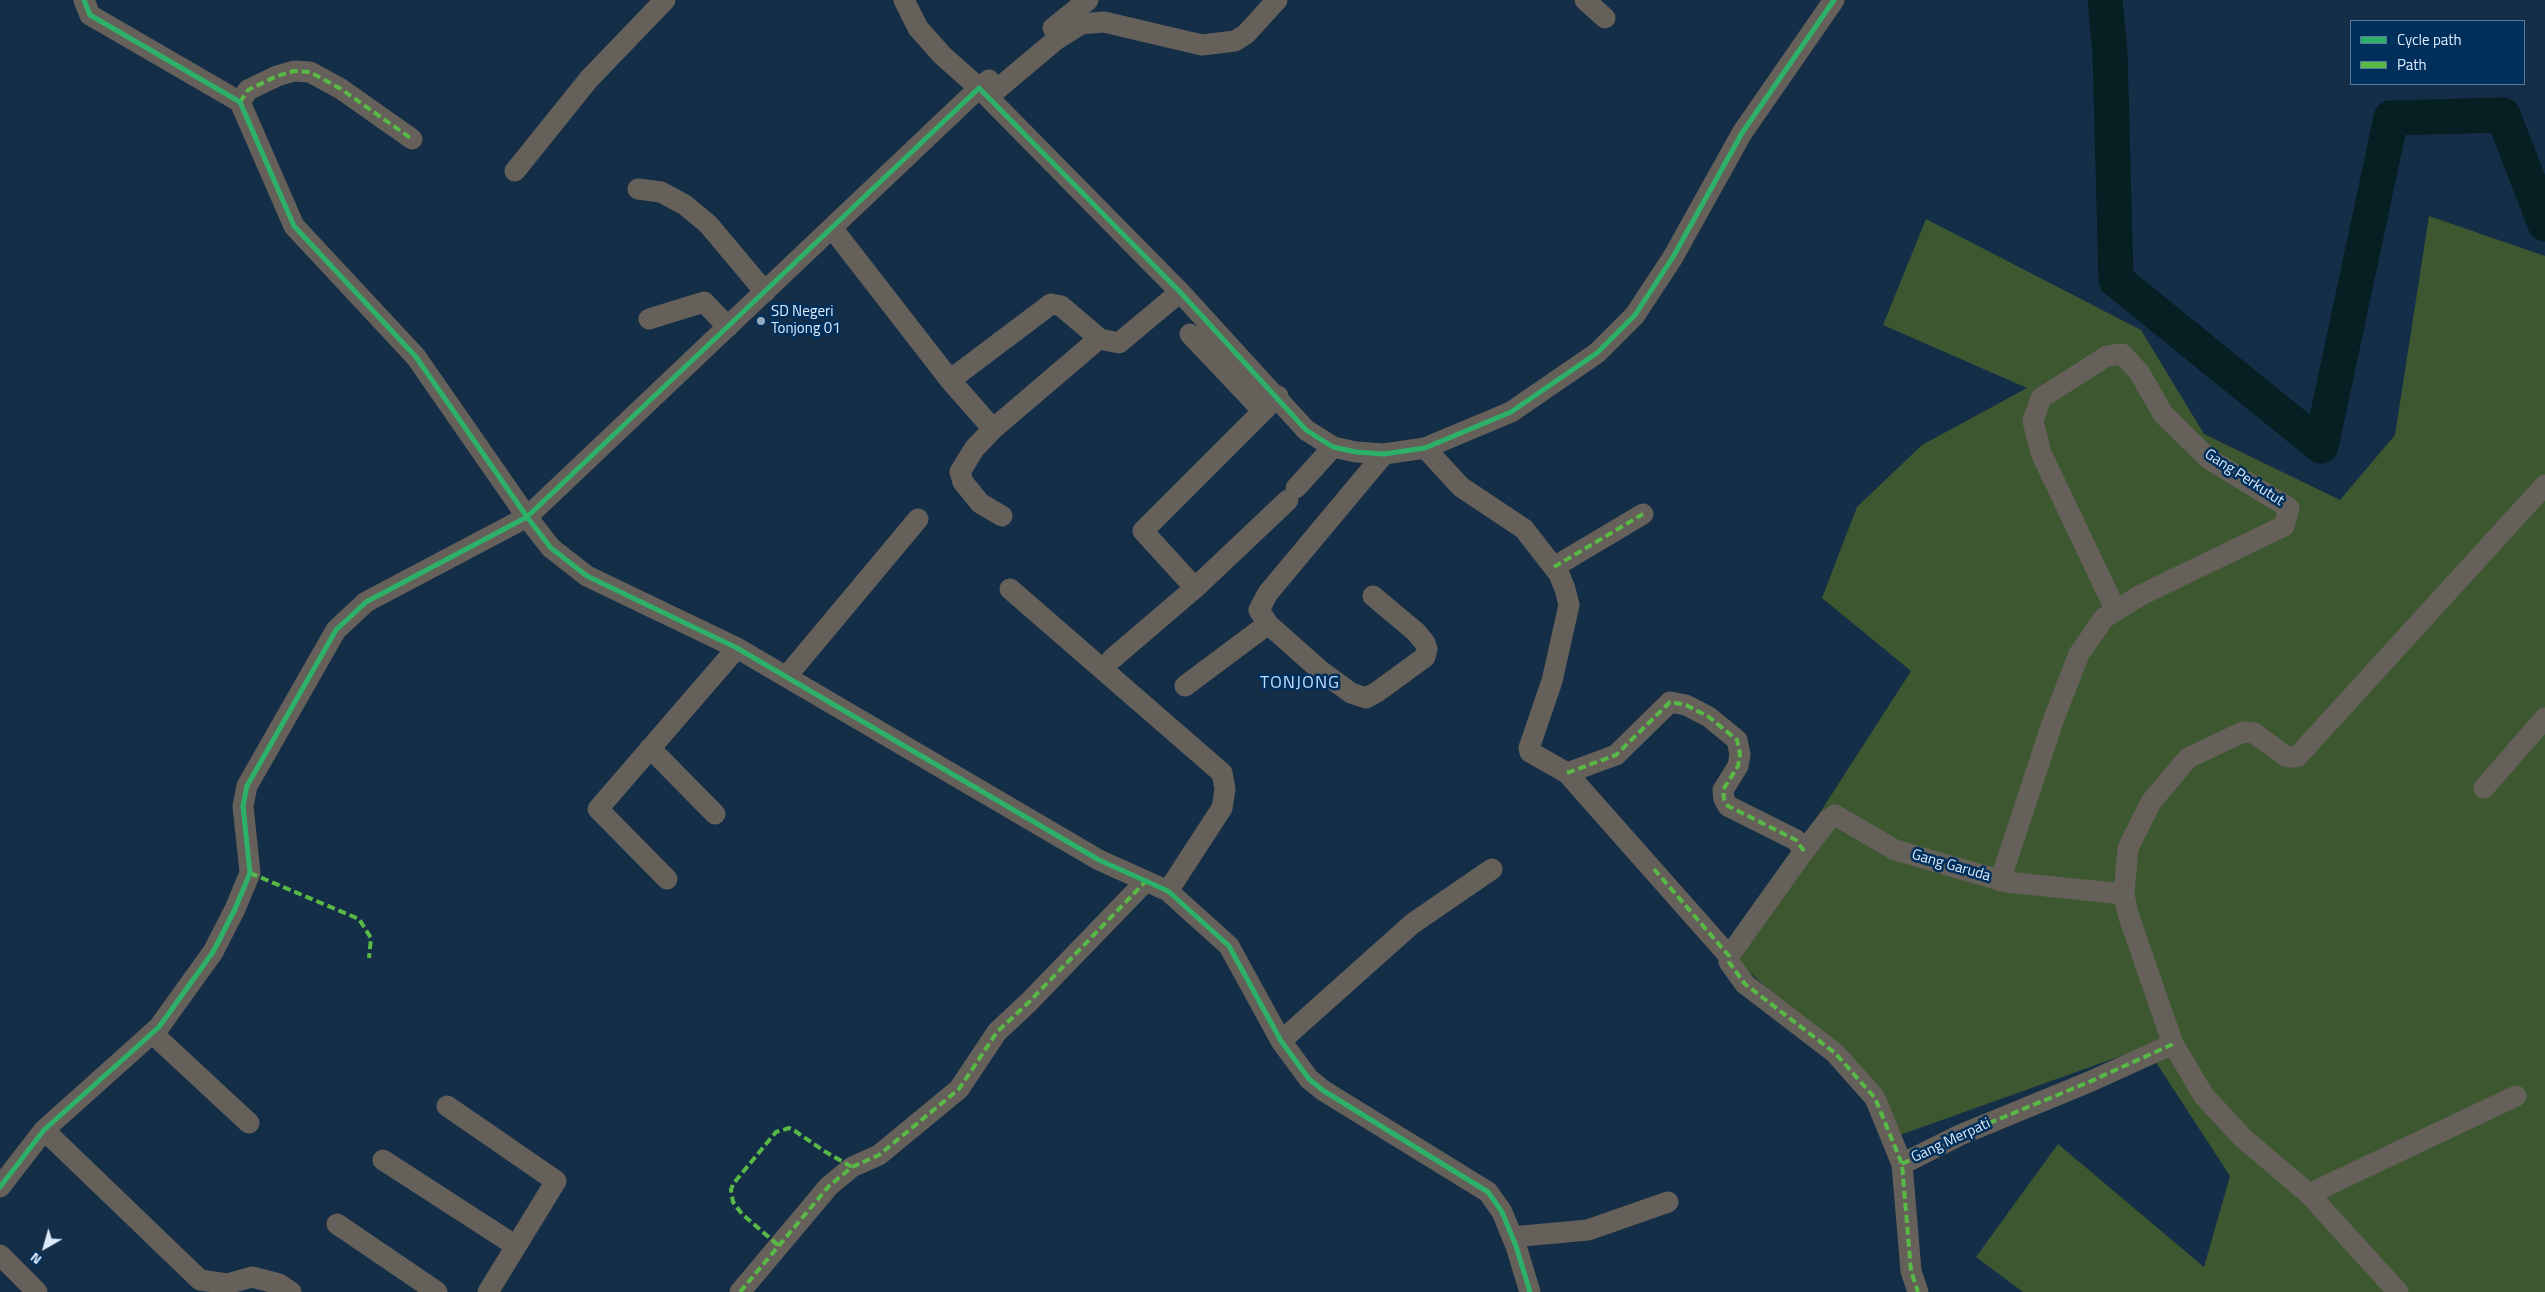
<!DOCTYPE html>
<style>
body{margin:0}
#map{position:relative;width:2545px;height:1292px;overflow:hidden;background:#152e47;font-family:"Titillium Web",sans-serif}
canvas{display:block}
.legend{position:absolute;left:2350px;top:20px;width:175px;height:65px;box-sizing:border-box;background:#012f5b;border:1px solid #597a9b;margin:0;padding:6px 9px;list-style:none;font-size:15px;color:#dcebfc}
.legend li{display:flex;align-items:center;gap:10px;height:25px}
.legend b{width:25px;border:1px solid #597a9b}
.north{position:absolute;left:20px;top:1222px;width:50px;height:50px;-webkit-text-stroke:4px #012f5b;paint-order:stroke;rotate:218deg;font-size:14px;font-weight:700;line-height:20px;text-align:center;color:#dcebfc}
.north::after{content:'';display:block;margin:auto;width:18px;height:22px;background:#dcebfc;clip-path:polygon(50% 0,100% 100%,50% 72%,0 100%)}
</style>
<div id="map">
<canvas width="2545" height="1292"></canvas>
<ul class="legend">
<li><b style="height:6px;background:#2db169"></b>Cycle path</li>
<li><b style="height:6px;background:#58b947"></b>Path</li>
</ul>
<div class="north">N</div>
</div>
<script>
const context = document.querySelector('canvas').getContext('2d');
context.lineJoin = 'round';
function fillPath(path, color) { context.fillStyle = color; context.fill(path, 'evenodd'); }
const shape = rows => new Path2D(rows.map(r => 'M' + r).join(''));
function trace(path, color, width, dash) { context.strokeStyle = color; context.lineWidth = width; context.lineCap = dash ? 'butt' : 'round'; context.setLineDash(dash || []); context.stroke(path); }
function write(font, color, halo, rows, align = 'center') {
  context.font = font + ' "Titillium Web",sans-serif'; context.lineWidth = 5; context.setLineDash([]); context.textBaseline = 'middle'; context.strokeStyle = halo; context.fillStyle = color; for (const [text, x, y, turn = 0] of rows) {
    context.save(); context.translate(x, y); context.rotate((+turn || 0) * Math.PI / 180); context.textAlign = isNaN(turn) ? turn : align; if (halo) context.strokeText(text, 0, 0); context.fillText(text, 0, 0); context.restore();
  }
}
fillPath(shape([
 [2429,216,2545,256,2545,1292,2023,1292,1976,1257,2058,1144,2204,1267,2230,1176,2146,1047,1900,1135,1803,1020,1729,954,1911,671,1822,598,1857,507,1922,445,2027,388,1883,325,1926,219,2141,330,2204,434,2340,500,2395,435]
]), '#3d5731');
trace(shape([
 [2105,0,2110,52,2116,280,2321,446,2391,118,2503,115,2545,224]
]), '#051f22', 35);
trace(shape([
 [84,0,90,15,240,102,294,226,416,357,527,517,551,548,587,576,737,648,1099,860,1168,891,1229,946,1281,1041,1309,1079,1324,1091,1488,1192,1502,1212,1516,1246,1530,1292],
 [904,0,918,28,942,55,979,88,989,80],
 [1585,0,1605,18],
 [1053,28,1088,0],
 [988,97,1057,39,1081,24,1104,22,1202,45,1235,41,1246,34,1277,0],
 [240,102,248,90,277,76,294,71,310,72,341,89,412,139],
 [515,171,589,79,665,0],
 [638,189,661,192,685,205,708,224,765,292],
 [832,228,950,380,993,429],
 [649,319,704,302,728,327],
 [1190,334,1263,411],
 [950,380,1051,304,1061,306,1100,339],
 [1425,448,1461,487,1524,529,1559,574,1565,589,1569,605,1552,681,1529,748,1530,752,1567,773,1729,956],
 [1296,488,1333,447],
 [1002,516,980,503,963,482,960,472,974,449,993,429,1095,342,1100,339,1119,343,1180,292],
 [1554,567,1643,514],
 [1195,588,1143,531,1278,396],
 [1010,589,1222,773,1225,789,1222,808,1168,891],
 [1373,596,1416,632,1425,643,1427,649,1425,657,1377,692,1366,698,1351,693,1321,671,1268,624,1259,610,1268,593,1384,454],
 [1112,659,1195,588,1288,500],
 [786,677,918,519],
 [1185,686,1268,624],
 [650,748,715,814],
 [1567,773,1616,755,1670,702,1686,705,1709,717,1737,740,1740,754,1738,766,1723,790,1724,799,1728,806,1796,840,1804,851],
 [2484,788,2545,718],
 [667,879,598,809,737,648],
 [2000,881,2053,721,2079,654,2104,618,2141,595,2284,526,2289,508,2209,459,2163,414,2139,372,2122,354,2107,356,2041,398,2033,421,2041,453,2116,611],
 [1729,956,1804,851,1828,820,1835,815,1895,850,2006,882,2124,894],
 [1729,956,1729,962,1745,984,1835,1053,1875,1098,1902,1164,1911,1271,1918,1292],
 [152,1033,249,1123],
 [1281,1041,1412,924,1492,869],
 [447,1106,556,1181,488,1292],
 [44,1130,200,1280,227,1284,252,1277,279,1284,291,1292],
 [383,1160,516,1246],
 [1902,1164,1960,1135,2089,1082,2173,1044],
 [0,1187,44,1130,159,1027,213,952,235,909,250,873,243,806,247,786,336,630,366,602,527,517,979,88,1180,292,1306,430,1333,447,1356,452,1384,454,1425,448,1511,412,1597,353,1635,315,1673,257,1742,133,1834,0],
 [2309,1194,2516,1096],
 [337,1224,437,1292],
 [1512,1237,1588,1230,1668,1202],
 [0,1255,37,1292],
 [740,1292,829,1186,852,1167,879,1155,959,1089,997,1032,1029,1002,1146,881],
 [2398,1292,2309,1194,2243,1138,2204,1096,2173,1044,2128,914,2124,894,2128,848,2151,802,2188,758,2243,732,2254,733,2287,757,2297,757,2545,485]
]), '#656059', 21);
trace(shape([
 [240,102,248,90,277,76,294,71,310,72,341,89,412,139],
 [1554,567,1643,514],
 [1567,773,1616,755,1670,702,1686,705,1709,717,1737,740,1740,754,1738,766,1723,790,1724,799,1728,806,1796,840,1804,851],
 [1654,869,1729,956,1729,962,1745,984,1835,1053,1875,1098,1902,1164,1911,1271,1918,1292],
 [250,873,359,919,371,938,369,958],
 [1902,1164,1960,1135,2089,1082,2173,1044],
 [778,1245,742,1214,733,1202,731,1190,733,1184,776,1132,789,1128,795,1131,824,1151,852,1167],
 [740,1292,829,1186,852,1167,879,1155,959,1089,997,1032,1029,1002,1146,881]
]), '#58b947', 4, [8, 4]);
trace(shape([
 [84,0,90,15,240,102,294,226,416,357,527,517,551,548,587,576,737,648,1099,860,1168,891,1229,946,1281,1041,1309,1079,1324,1091,1488,1192,1502,1212,1516,1246,1530,1292],
 [0,1187,44,1130,159,1027,213,952,235,909,250,873,243,806,247,786,336,630,366,602,527,517,979,88,1180,292,1306,430,1333,447,1356,452,1384,454,1425,448,1511,412,1597,353,1635,315,1673,257,1742,133,1834,0]
]), '#2db169', 5);
for (const [x, y, r, color] of [
 [761,321,5,"#96a9bd"]
]) { const dot = new Path2D(); dot.arc(x, y, r, 0, 2 * Math.PI); context.fillStyle = color; context.fill(dot); trace(dot, '#012f5b', 2); }
write('15px', '#dcebfc', '#012f5b', [
 ["SD Negeri",771,312],
 ["Tonjong 01",771,329]
], 'left');
write('15px', '#dcebfc', '#012f5b', [
 ["Gang Perkutut",2244,478,33],
 ["Gang Garuda",1951,866,16],
 ["Gang Merpati",1951,1141,-25]
]);
context.letterSpacing = '1px';
write('18px', '#bedafb', '#012f5b', [
 ["TONJONG",1300,684]
]);
context.letterSpacing = '0px';
</script>
